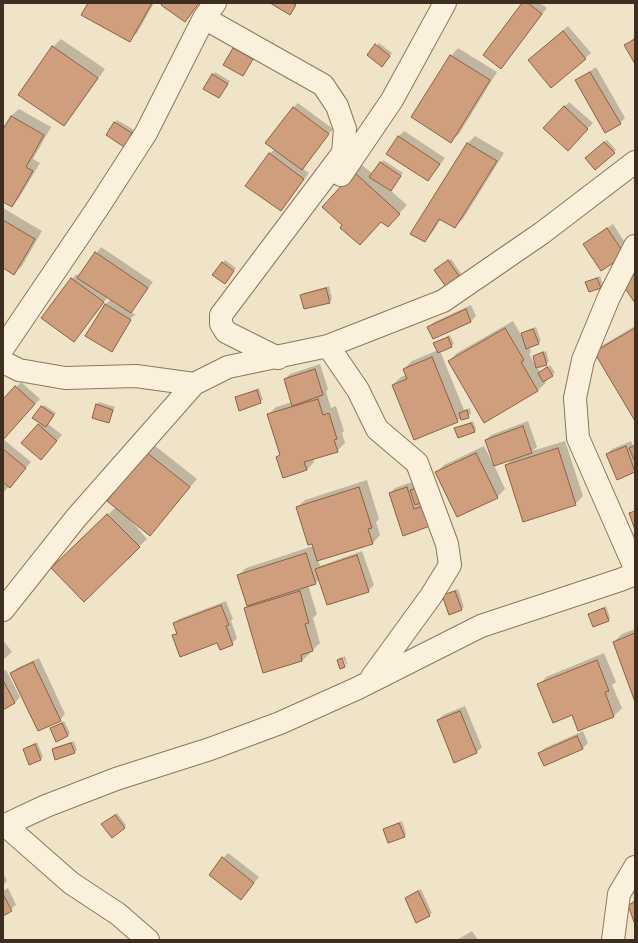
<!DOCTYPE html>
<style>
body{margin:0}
#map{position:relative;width:638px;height:943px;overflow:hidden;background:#f0e4c8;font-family:"Noto Serif",serif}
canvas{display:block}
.frame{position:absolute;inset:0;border:4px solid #3d2e20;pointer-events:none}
</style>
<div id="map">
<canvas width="638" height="943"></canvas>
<div class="frame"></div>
</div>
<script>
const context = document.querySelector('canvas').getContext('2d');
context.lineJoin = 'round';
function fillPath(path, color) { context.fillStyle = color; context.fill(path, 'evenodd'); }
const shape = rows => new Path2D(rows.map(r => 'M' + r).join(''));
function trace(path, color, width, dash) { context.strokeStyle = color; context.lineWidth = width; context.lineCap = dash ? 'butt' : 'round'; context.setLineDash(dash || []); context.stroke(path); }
fillPath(shape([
 [89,3,154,3,137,33,130,40],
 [163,3,199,3,185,21],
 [523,3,540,3,547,8,501,68],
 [568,26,591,53,551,87,534,55],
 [635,37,635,62,626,45],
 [61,39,105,69,71,117,64,125,53,47],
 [379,43,392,53,384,63,369,55],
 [236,46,254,57,243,75,233,49],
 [458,48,497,72,459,134,451,141,451,56],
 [596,67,625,118,620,123,576,81],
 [215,72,230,81,219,97,213,75],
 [569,102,593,123,568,150,544,128],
 [298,103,333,129,302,168,309,173,281,210,269,154,275,149,293,108],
 [19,109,51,127,33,159,40,163,19,198,11,206,3,201,3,131,11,116],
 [117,120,134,130,126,143,107,135],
 [404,131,445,158,428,180,398,137],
 [475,136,504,153,463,219,455,227,441,219,432,233,424,241,468,143],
 [607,140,616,150,614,152,589,156],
 [383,160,403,173,390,190,407,205,395,218,355,173,362,165,373,174],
 [3,208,42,231,22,266,14,273,3,267],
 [613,224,629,249,624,255,584,244],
 [101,247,153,282,131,312,136,315,133,316,114,346,116,346,112,351,105,305,111,299,108,297,74,341,72,279,77,274,80,276],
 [451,259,465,279,462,281,438,268],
 [225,260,236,268,227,280,214,275],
 [600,276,603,285,600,287,586,283],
 [329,286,332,299,329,302,301,295,304,293],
 [471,305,476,316,471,321,433,338,429,327,434,322],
 [513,321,521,335,525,331,536,327,541,341,529,347,531,352,529,354,536,366,534,356,546,351,549,362,537,367,540,372,550,365,555,373,544,380,546,383,538,390,484,421,449,361,457,353],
 [635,326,635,419,595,352,603,345],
 [450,335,454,344,440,351,464,410,470,408,471,414,415,439,393,385,401,377,406,375,404,369,412,361,438,350,435,344],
 [320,364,328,389,326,392,331,408,336,406,344,431,342,433,345,443,337,451,313,458,314,462,307,470,278,457,281,454,268,415,276,407,292,402,285,379,290,374],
 [21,382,40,399,3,439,3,401],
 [259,388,263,400,240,409,236,398],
 [99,402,115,407,108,422,97,405],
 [44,405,56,413,48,424,62,435,46,453,23,443,41,422,42,407],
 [473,421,476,429,474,432,455,429],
 [528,421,537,447,532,451,565,441,583,496,575,504,506,465,512,459,494,465,505,489,497,497,437,472,444,465,484,446,493,464,494,463,486,440,491,435],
 [3,439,31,462,3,493],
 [631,441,633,446,635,443,635,471,617,479,607,454,612,449],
 [154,445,197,479,150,535,126,515,147,539,84,600,52,568,116,507,147,453],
 [367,480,379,519,376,522,380,535,373,543,318,560,320,566,362,551,374,585,368,591,320,578,315,583,308,585,317,614,313,618,320,643,302,661,245,608,248,605,238,576,246,568,313,546,297,507,305,500],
 [412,482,414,488,423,485,430,526,390,493,395,488],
 [458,589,464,607,461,609,443,595],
 [226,601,233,619,231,621,237,638,232,644,173,636,177,632,174,624,179,619],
 [606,606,610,618,608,621,589,614],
 [635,629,635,699,614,642,622,634],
 [3,640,12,652,3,660],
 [604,653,616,682,612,685,622,708,614,716,578,730,572,714,539,685,546,677],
 [345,656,347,664,346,665,343,657],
 [39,658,65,714,60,720,11,673,17,668],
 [6,670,20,697,15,703,3,709,3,671],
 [465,706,482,747,477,752,454,762,438,720,443,715],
 [64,721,70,733,67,736,51,728],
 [583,731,588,743,583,748,540,753,545,748],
 [74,741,77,750,75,752,56,759,53,750,55,747],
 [37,742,43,757,30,764,24,749],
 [117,813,126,825,124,828,105,822],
 [402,821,406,834,404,836,384,829],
 [228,853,259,877,241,899,223,858],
 [3,872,7,881,3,885],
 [8,888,16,905,3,915,3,891],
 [421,889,432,913,417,921,406,898],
 [635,899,635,922,629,905],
 [472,931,478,940,457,940]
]), '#0003');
const building = shape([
 [88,3,152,3,130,42,81,15,88,3],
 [162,3,199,3,185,22,161,5,162,3],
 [270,3,292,3,296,5,290,15,270,3],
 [522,3,528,3,542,14,501,69,483,55,522,3],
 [563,31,586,59,551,88,528,60,563,31],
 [635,39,635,64,624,45,635,39],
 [375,44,390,56,382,67,367,55,375,44],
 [52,46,98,78,64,126,18,95,52,46],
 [233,48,253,59,243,76,223,65,233,48],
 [450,55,490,80,451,143,411,117,450,55],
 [590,72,621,124,605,133,575,80,590,72],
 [212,74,228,84,219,98,203,89,212,74],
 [564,106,588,129,568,151,543,128,564,106],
 [293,107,329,134,302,170,265,143,293,107],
 [11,116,44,135,26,167,33,171,12,207,3,202,3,129,11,116],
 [114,122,132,133,124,147,106,135,114,122],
 [398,136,440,164,428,181,386,154,398,136],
 [604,142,615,153,595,170,585,158,604,142],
 [467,143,497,161,455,228,439,219,425,242,410,234,467,143],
 [269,153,304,179,281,211,245,186,269,153],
 [380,162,401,176,391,191,369,177,380,162],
 [354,172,400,214,388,227,381,222,360,245,340,228,342,225,322,207,354,172],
 [3,220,35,239,14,275,3,268,3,220],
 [607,228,625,255,601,271,583,244,607,228],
 [95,252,148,288,131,313,77,278,95,252],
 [448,260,463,282,449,291,434,270,448,260],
 [222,262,234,271,225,284,212,275,222,262],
 [635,272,635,303,622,284,634,275,633,274,635,272],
 [71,278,104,302,74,342,41,318,71,278],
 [597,278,601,288,589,292,585,282,597,278],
 [326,288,330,303,304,309,300,295,326,288],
 [105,304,131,320,112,352,85,336,105,304],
 [466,309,471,322,433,339,427,327,466,309],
 [505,328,524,360,521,362,538,391,484,423,448,361,505,328],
 [635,328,635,421,594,352,635,328],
 [533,329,539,344,526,349,521,333,533,329],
 [448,337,452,347,438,353,433,343,448,337],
 [543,352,547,365,536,368,533,356,543,352],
 [432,357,458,422,414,440,392,385,407,379,403,369,432,357],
 [547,367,553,376,543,382,538,373,547,367],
 [315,369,323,395,292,406,284,379,315,369],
 [15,386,35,404,3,440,3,399,15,386],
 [257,390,261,403,239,411,235,397,257,390],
 [318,399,323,415,329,413,337,439,334,440,338,452,304,462,307,470,283,478,276,457,280,455,267,414,318,399],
 [96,404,113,410,109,423,92,418,96,404],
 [41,406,54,415,46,427,32,418,41,406],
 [467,410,469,418,461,420,459,413,467,410],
 [471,423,475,432,458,438,454,428,471,423],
 [38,424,57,441,41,460,21,443,38,424],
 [523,426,532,453,494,466,485,440,523,426],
 [635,445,635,462,629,448,635,445],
 [626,446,635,472,617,480,606,454,626,446],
 [558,448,576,505,523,522,505,465,558,448],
 [3,449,26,468,10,488,3,482,3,449],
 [146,452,190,487,150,536,107,501,146,452],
 [476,453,498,498,457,517,435,472,476,453],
 [359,487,372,528,368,529,373,544,317,561,312,544,308,545,296,507,359,487],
 [407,487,414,509,423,506,430,526,403,536,389,493,407,487],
 [420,487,426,501,415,505,410,490,420,487],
 [635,511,635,530,629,513,635,511],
 [107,514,140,547,84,602,51,568,107,514],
 [306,553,316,584,247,606,237,575,306,553],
 [357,555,369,592,327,605,315,569,357,555],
 [300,591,309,623,305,624,313,651,301,655,302,661,263,673,244,608,300,591],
 [455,591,462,610,449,615,442,595,455,591],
 [221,605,229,625,226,626,233,645,220,650,217,643,180,657,172,635,177,634,173,623,221,605],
 [604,608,609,621,593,627,588,614,604,608],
 [635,633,635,702,613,642,635,633],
 [342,658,345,667,340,669,337,660,342,658],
 [597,660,609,691,605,692,614,717,578,731,572,715,553,723,537,684,597,660],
 [33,662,61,721,38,731,10,673,33,662],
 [3,680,15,703,3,710,3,680],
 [460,711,477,753,454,763,437,720,460,711],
 [62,723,68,736,56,742,50,728,62,723],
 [577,736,583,749,544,766,538,753,577,736],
 [71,743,75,753,55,760,52,749,71,743],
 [35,744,41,760,29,765,23,749,35,744],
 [115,815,125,828,112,838,101,824,115,815],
 [399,823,405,837,388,843,383,829,399,823],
 [222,857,254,883,241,900,209,875,222,857],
 [418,891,430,916,416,923,405,898,418,891],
 [3,894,12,911,3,916,3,894],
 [635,902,635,925,628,905,635,902]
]);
fillPath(building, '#cf9f7d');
trace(building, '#8d5f41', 1);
const street = shape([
 [204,18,323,85,337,106,345,129,343,153,221,315,221,324,226,332,278,358],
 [341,175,392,100,445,3],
 [635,246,609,297,583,360,575,398,578,438,635,568],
 [328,346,358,390,377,429,417,463,447,544,450,565,431,596,372,677],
 [3,348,99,206,146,133,204,18,215,3],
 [3,362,19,370,65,378,136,376,194,384,228,367,328,346,443,301,542,233,635,162],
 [3,610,76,518,194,384],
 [5,825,71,883,118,914,148,940],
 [3,826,46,806,116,779,210,749,280,723,358,688,481,626,620,580,635,574],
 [613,940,619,894,635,867]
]);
trace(street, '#8d765c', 24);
trace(street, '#faf1dc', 22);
</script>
